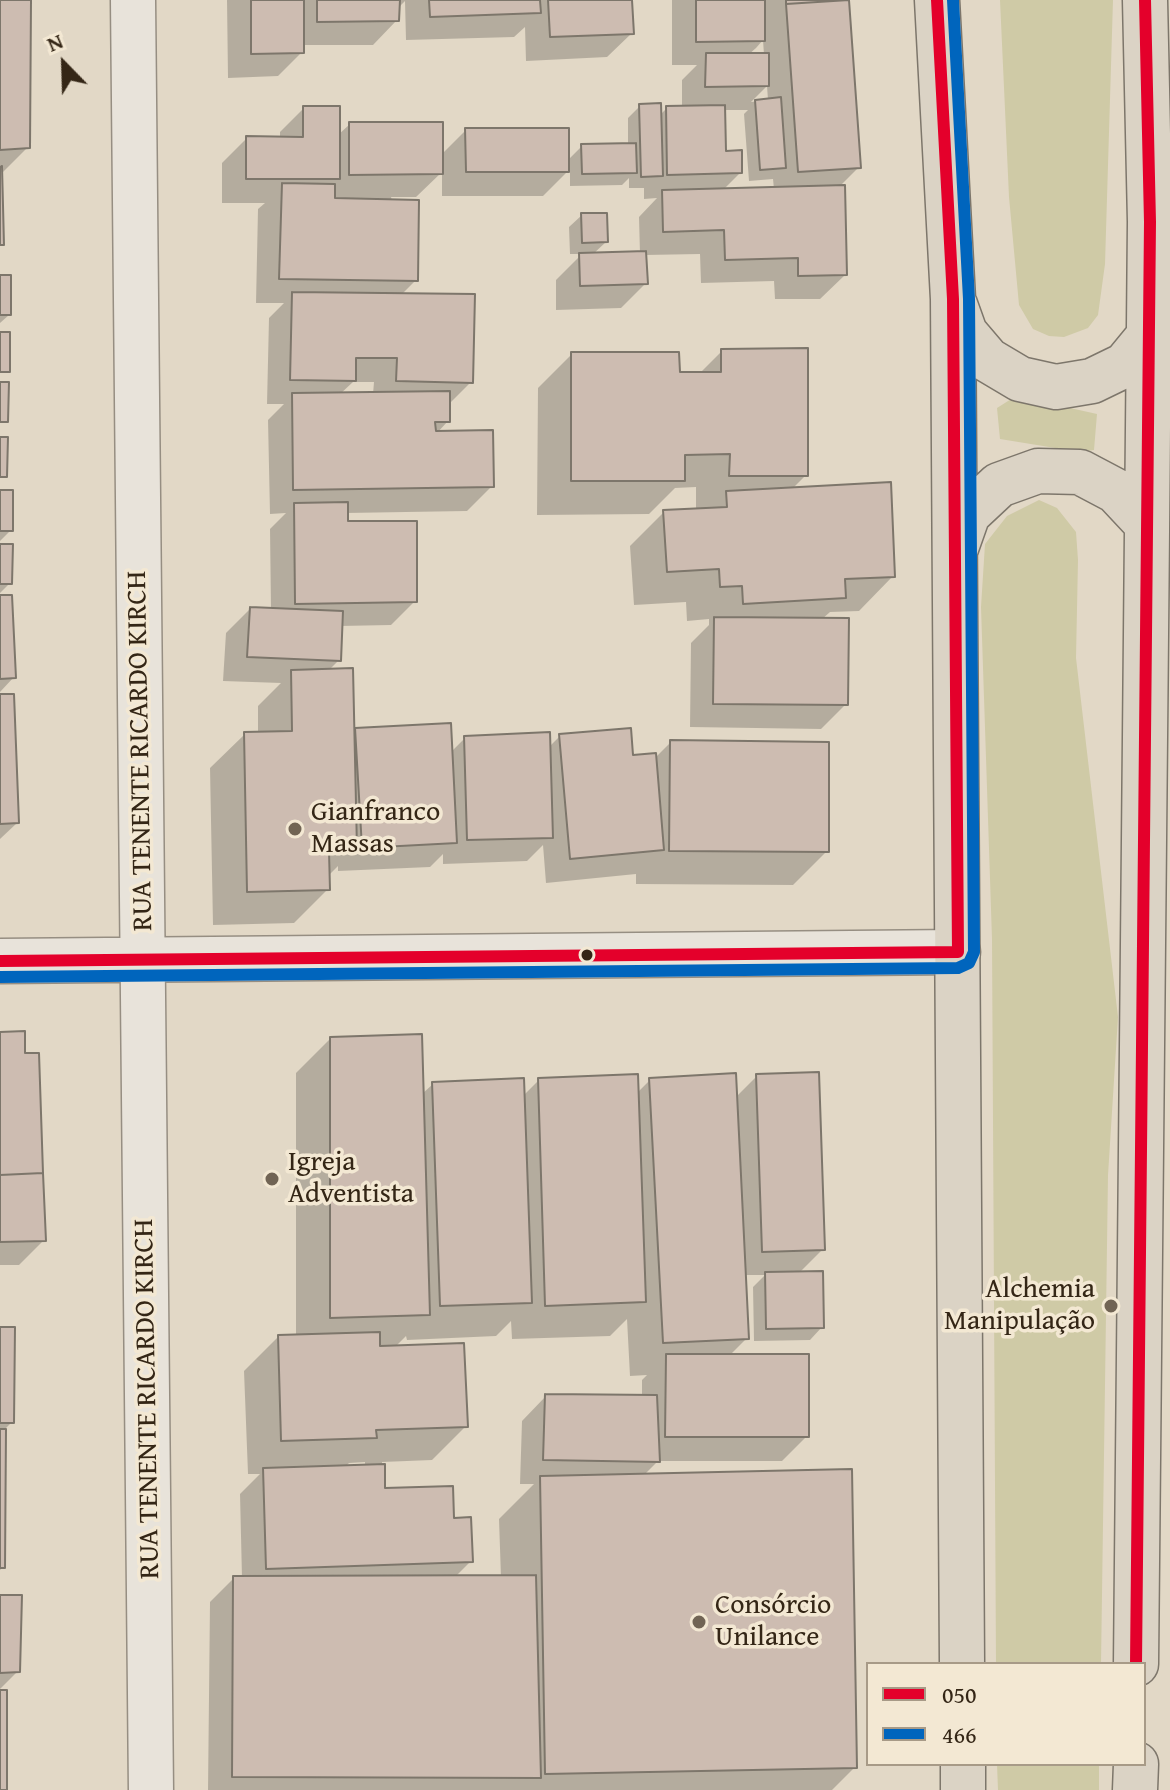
<!DOCTYPE html>
<meta charset="utf-8">
<style>
body{margin:0}
#map{position:relative;width:1170px;height:1790px;overflow:hidden;background:#e2d8c6;font-family:"Gentium Book Plus",serif}
canvas{display:block}
.legend{position:absolute;left:866px;top:1662px;width:280px;height:104px;box-sizing:border-box;background:#f3e8d3;border:2px solid #a79a87;margin:0;padding:10px 14px;list-style:none;font-size:24px;color:#342616}
.legend li{display:flex;align-items:center;gap:16px;height:40px}
.legend b{width:40px;border:2px solid #a79a87}
.north{position:absolute;left:24px;top:24px;width:80px;height:80px;-webkit-text-stroke:6px #f3e8d3;paint-order:stroke;rotate:337deg;font-size:22px;font-weight:700;line-height:32px;text-align:center;color:#342616}
.north::after{content:'';display:block;margin:auto;width:28px;height:36px;background:#342616;clip-path:polygon(50% 0,100% 100%,50% 72%,0 100%)}
</style>
<div id="map">
<canvas width="1170" height="1790"></canvas>
<ul class="legend">
<li><b style="height:10px;background:#e4002b"></b>050</li>
<li><b style="height:10px;background:#0065bd"></b>466</li>
</ul>
<div class="north">N</div>
</div>
<script>
const context = document.querySelector('canvas').getContext('2d');
context.lineJoin = 'round';
function fillPath(path, color) { context.fillStyle = color; context.fill(path, 'evenodd'); }
const shape = rows => new Path2D(rows.map(r => 'M' + r).join(''));
function trace(path, color, width, dash) { context.strokeStyle = color; context.lineWidth = width; context.lineCap = dash ? 'butt' : 'round'; context.setLineDash(dash || []); context.stroke(path); }
function write(font, color, halo, rows, align = 'center') {
  context.font = font + ' "Gentium Book Plus",serif'; context.lineWidth = 7; context.setLineDash([]); context.textBaseline = 'middle'; context.strokeStyle = halo; context.fillStyle = color; for (const [text, x, y, turn = 0] of rows) {
    context.save(); context.translate(x, y); context.rotate((+turn || 0) * Math.PI / 180); context.textAlign = isNaN(turn) ? turn : align; if (halo) context.strokeText(text, 0, 0); context.fillText(text, 0, 0); context.restore();
  }
}
fillPath(shape([
 [1000,0,1113,0,1105,264,1098,315,1088,328,1064,337,1049,336,1033,329,1019,305,1009,197],
 [1016,396,1097,414,1094,450,1080,452,1000,439,997,408],
 [1039,500,1057,508,1076,532,1078,560,1076,658,1118,1017,1108,1175,1101,1664,996,1664,992,939,981,607,985,544,1007,516],
 [997,1764,1099,1764,1099,1790,998,1790]
]), '#cfcaa6');
fillPath(shape([
 [0,0,29,0,28,147,0,175],
 [227,0,630,0,632,33,607,57,526,61,525,27,514,37,406,40,405,1,398,8,397,20,373,45,302,45,302,52,278,76,228,78],
 [672,0,847,0,859,167,839,187,845,275,820,299,775,299,774,281,701,283,700,254,645,255,646,283,621,308,556,310,556,280,582,254,570,254,569,227,582,215,606,242,592,255,640,254,639,217,657,198,644,199,644,188,629,188,629,178,622,185,570,186,570,169,543,196,442,196,442,172,416,197,391,197,416,280,401,295,471,382,448,405,448,421,437,433,492,486,467,511,346,513,346,523,415,601,391,625,340,626,339,660,328,671,353,733,356,729,451,752,465,738,549,747,560,736,631,757,654,759,671,742,827,851,793,885,636,884,636,874,546,883,543,845,527,861,443,864,443,854,430,867,338,871,338,866,328,876,328,889,294,923,213,925,210,768,245,734,258,734,258,706,281,683,223,681,226,633,250,609,271,610,270,529,286,513,270,514,268,420,284,404,267,404,269,318,284,303,256,303,258,209,265,203,222,203,222,163,247,138,280,139,280,132,304,108,338,135,350,124,441,155,466,130,567,161,582,146,628,145,628,118,640,106,659,116,667,108,682,108,682,80,697,65,672,65],
 [763,40,764,55,748,55,756,48],
 [767,86,768,100,751,102],
 [723,110,748,110,744,114,749,181,773,179,774,189,722,191,740,173,724,153],
 [353,382,374,382,373,394,339,395],
 [0,277,9,315,0,323],
 [722,351,806,475,791,490,893,576,859,611,830,612,821,620,846,704,821,729,690,727,691,643,709,625,709,619,687,621,686,602,634,605,630,546,664,512,696,510,696,487,675,488,649,514,537,515,538,388,572,354,678,374,699,374],
 [0,492,11,530,0,541],
 [0,546,10,583,0,593],
 [0,597,14,677,0,692],
 [0,696,17,823,0,839],
 [0,1034,44,1240,19,1265,0,1265],
 [330,1039,422,1094,433,1084,523,1096,539,1080,637,1093,650,1080,735,1098,757,1076,823,1249,799,1273,822,1327,810,1340,754,1341,753,1287,765,1275,744,1275,747,1338,729,1356,807,1436,782,1461,658,1461,644,1475,855,1767,832,1790,208,1790,210,1602,234,1578,242,1578,240,1494,260,1474,248,1474,244,1371,278,1337,296,1336,296,1073],
 [627,1319,630,1376,647,1375,642,1380,642,1397,546,1396,522,1421,520,1484,534,1484,499,1519,501,1578,454,1578,471,1561,452,1520,383,1490,382,1462,432,1460,466,1426,395,1347,406,1336,407,1340,496,1336,511,1321,512,1339,610,1336],
 [365,1462,365,1466,345,1467,349,1463],
 [0,1329,12,1422,4,1430,3,1567,0,1570],
 [0,1597,18,1671,0,1689]
]), '#0003');
const building = shape([
 [0,0,31,0,30,148,0,150,0,0],
 [251,0,304,0,304,53,251,54,251,0],
 [317,0,400,0,399,21,317,22,317,0],
 [429,0,540,0,541,13,430,17,429,0],
 [548,0,632,0,634,34,550,37,548,0],
 [696,0,765,0,765,41,696,42,696,0],
 [786,0,849,0,786,4,786,0],
 [849,0,861,168,798,172,786,4,849,0],
 [706,53,769,53,769,86,705,87,706,53],
 [781,97,786,168,760,170,755,100,781,97],
 [661,103,663,176,641,177,639,104,661,103],
 [725,105,726,151,742,150,742,173,667,175,666,106,725,105],
 [303,106,340,106,340,179,246,179,246,136,303,137,303,106],
 [349,122,443,122,443,174,349,175,349,122],
 [465,128,569,128,569,172,466,172,465,128],
 [636,143,637,173,582,174,581,144,636,143],
 [2,166,4,245,0,245,0,167,2,166],
 [282,183,335,184,335,198,419,200,418,281,279,279,282,183],
 [845,185,847,275,798,276,798,258,725,260,724,230,663,232,662,190,845,185],
 [581,213,607,213,608,242,582,243,581,213],
 [646,251,648,284,580,286,579,253,646,251],
 [0,275,11,275,11,315,0,315,0,275],
 [292,292,475,294,473,383,396,381,397,358,356,358,356,381,290,380,292,292],
 [0,332,10,332,10,372,0,372,0,332],
 [808,348,808,476,729,476,730,454,685,455,685,481,571,481,571,352,679,352,680,372,721,372,721,349,808,348],
 [0,382,9,382,8,422,0,422,0,382],
 [450,391,450,422,435,422,436,431,493,430,494,487,293,490,292,393,450,391],
 [0,437,8,437,7,477,0,477,0,437],
 [891,482,895,577,845,579,846,598,743,604,742,586,720,587,719,569,667,572,663,510,727,507,726,491,891,482],
 [0,490,13,490,13,531,0,531,0,490],
 [348,502,348,521,417,521,417,602,295,604,294,503,348,502],
 [0,544,13,544,12,584,0,584,0,544],
 [0,595,12,595,16,678,0,679,0,595],
 [250,607,343,611,341,661,247,657,250,607],
 [714,617,849,618,848,705,713,704,714,617],
 [353,668,357,849,329,851,330,890,247,892,244,732,292,731,291,670,353,668],
 [0,694,14,694,19,823,0,824,0,694],
 [451,723,457,843,362,848,355,728,451,723],
 [631,728,633,755,656,753,664,850,570,859,559,734,631,728],
 [550,732,553,838,467,840,464,736,550,732],
 [670,740,829,742,829,852,669,851,670,740],
 [25,1031,25,1053,39,1053,43,1173,0,1175,0,1032,25,1031],
 [422,1034,430,1315,330,1318,330,1037,422,1034],
 [819,1072,825,1250,762,1252,756,1074,819,1072],
 [736,1073,749,1339,663,1343,649,1078,736,1073],
 [638,1074,646,1302,545,1306,538,1078,638,1074],
 [524,1078,532,1303,440,1306,432,1082,524,1078],
 [43,1173,46,1241,0,1242,0,1175,43,1173],
 [823,1271,824,1328,766,1329,765,1272,823,1271],
 [0,1327,15,1327,14,1423,0,1423,0,1327],
 [380,1332,380,1346,464,1343,468,1427,376,1430,377,1438,281,1441,278,1335,380,1332],
 [666,1354,809,1354,809,1437,665,1437,666,1354],
 [545,1394,657,1395,660,1462,543,1460,545,1394],
 [0,1429,6,1429,5,1568,0,1568,0,1429],
 [385,1464,385,1488,453,1486,454,1518,471,1517,473,1562,266,1569,263,1468,385,1464],
 [852,1469,857,1768,545,1774,540,1476,852,1469],
 [536,1575,541,1778,232,1777,233,1576,536,1575],
 [0,1595,22,1595,20,1672,0,1673,0,1595],
 [0,1690,7,1690,7,1790,0,1790,0,1690]
]);
fillPath(building, '#cdbcb1');
trace(building, '#7d766b', 2);
const minor = shape([
 [133,0,151,1790],
 [0,961,958,952]
]);
const major = shape([
 [937,0,953,299,962,1664],
 [955,305,965,333,988,360,1020,379,1056,387,1092,381,1125,365,1148,337],
 [956,548,968,514,999,485,1038,471,1080,472,1116,491,1145,522],
 [1136,1664,1150,222,1145,0],
 [963,1764,963,1790],
 [1135,1790,1136,1764]
]);
trace(minor, '#968e82', 47);
trace(major, '#7d766b', 47);
trace(minor, '#e8e3da', 44);
trace(major, '#dbd3c5', 44);
trace(shape([
 [0,961,958,952,953,299,937,0],
 [1136,1664,1150,222,1145,0]
]), '#e4002b', 12);
trace(shape([
 [0,977,958,968,969,963,974,952,969,299,953,0]
]), '#0065bd', 12);
for (const [x, y, r, color] of [
 [295,829,8,"#716454"],
 [587,955,7,"#342616"],
 [272,1179,8,"#716454"],
 [1111,1306,8,"#716454"],
 [699,1622,8,"#716454"]
]) { const dot = new Path2D(); dot.arc(x, y, r, 0, 2 * Math.PI); context.fillStyle = color; context.fill(dot); trace(dot, '#f3e8d3', 3); }
write('28px', '#342616', '#f3e8d3', [
 ["RUA TENENTE RICARDO KIRCH",141,751,-91],
 ["RUA TENENTE RICARDO KIRCH",148,1399,-91]
]);
write('28px', '#342616', '#f3e8d3', [
 ["Gianfranco",311,813],
 ["Massas",311,845],
 ["Igreja",288,1163],
 ["Adventista",288,1195],
 ["Alchemia",1095,1290,"right"],
 ["Manipulação",1095,1322,"right"],
 ["Consórcio",715,1606],
 ["Unilance",715,1638]
], 'left');
</script>
